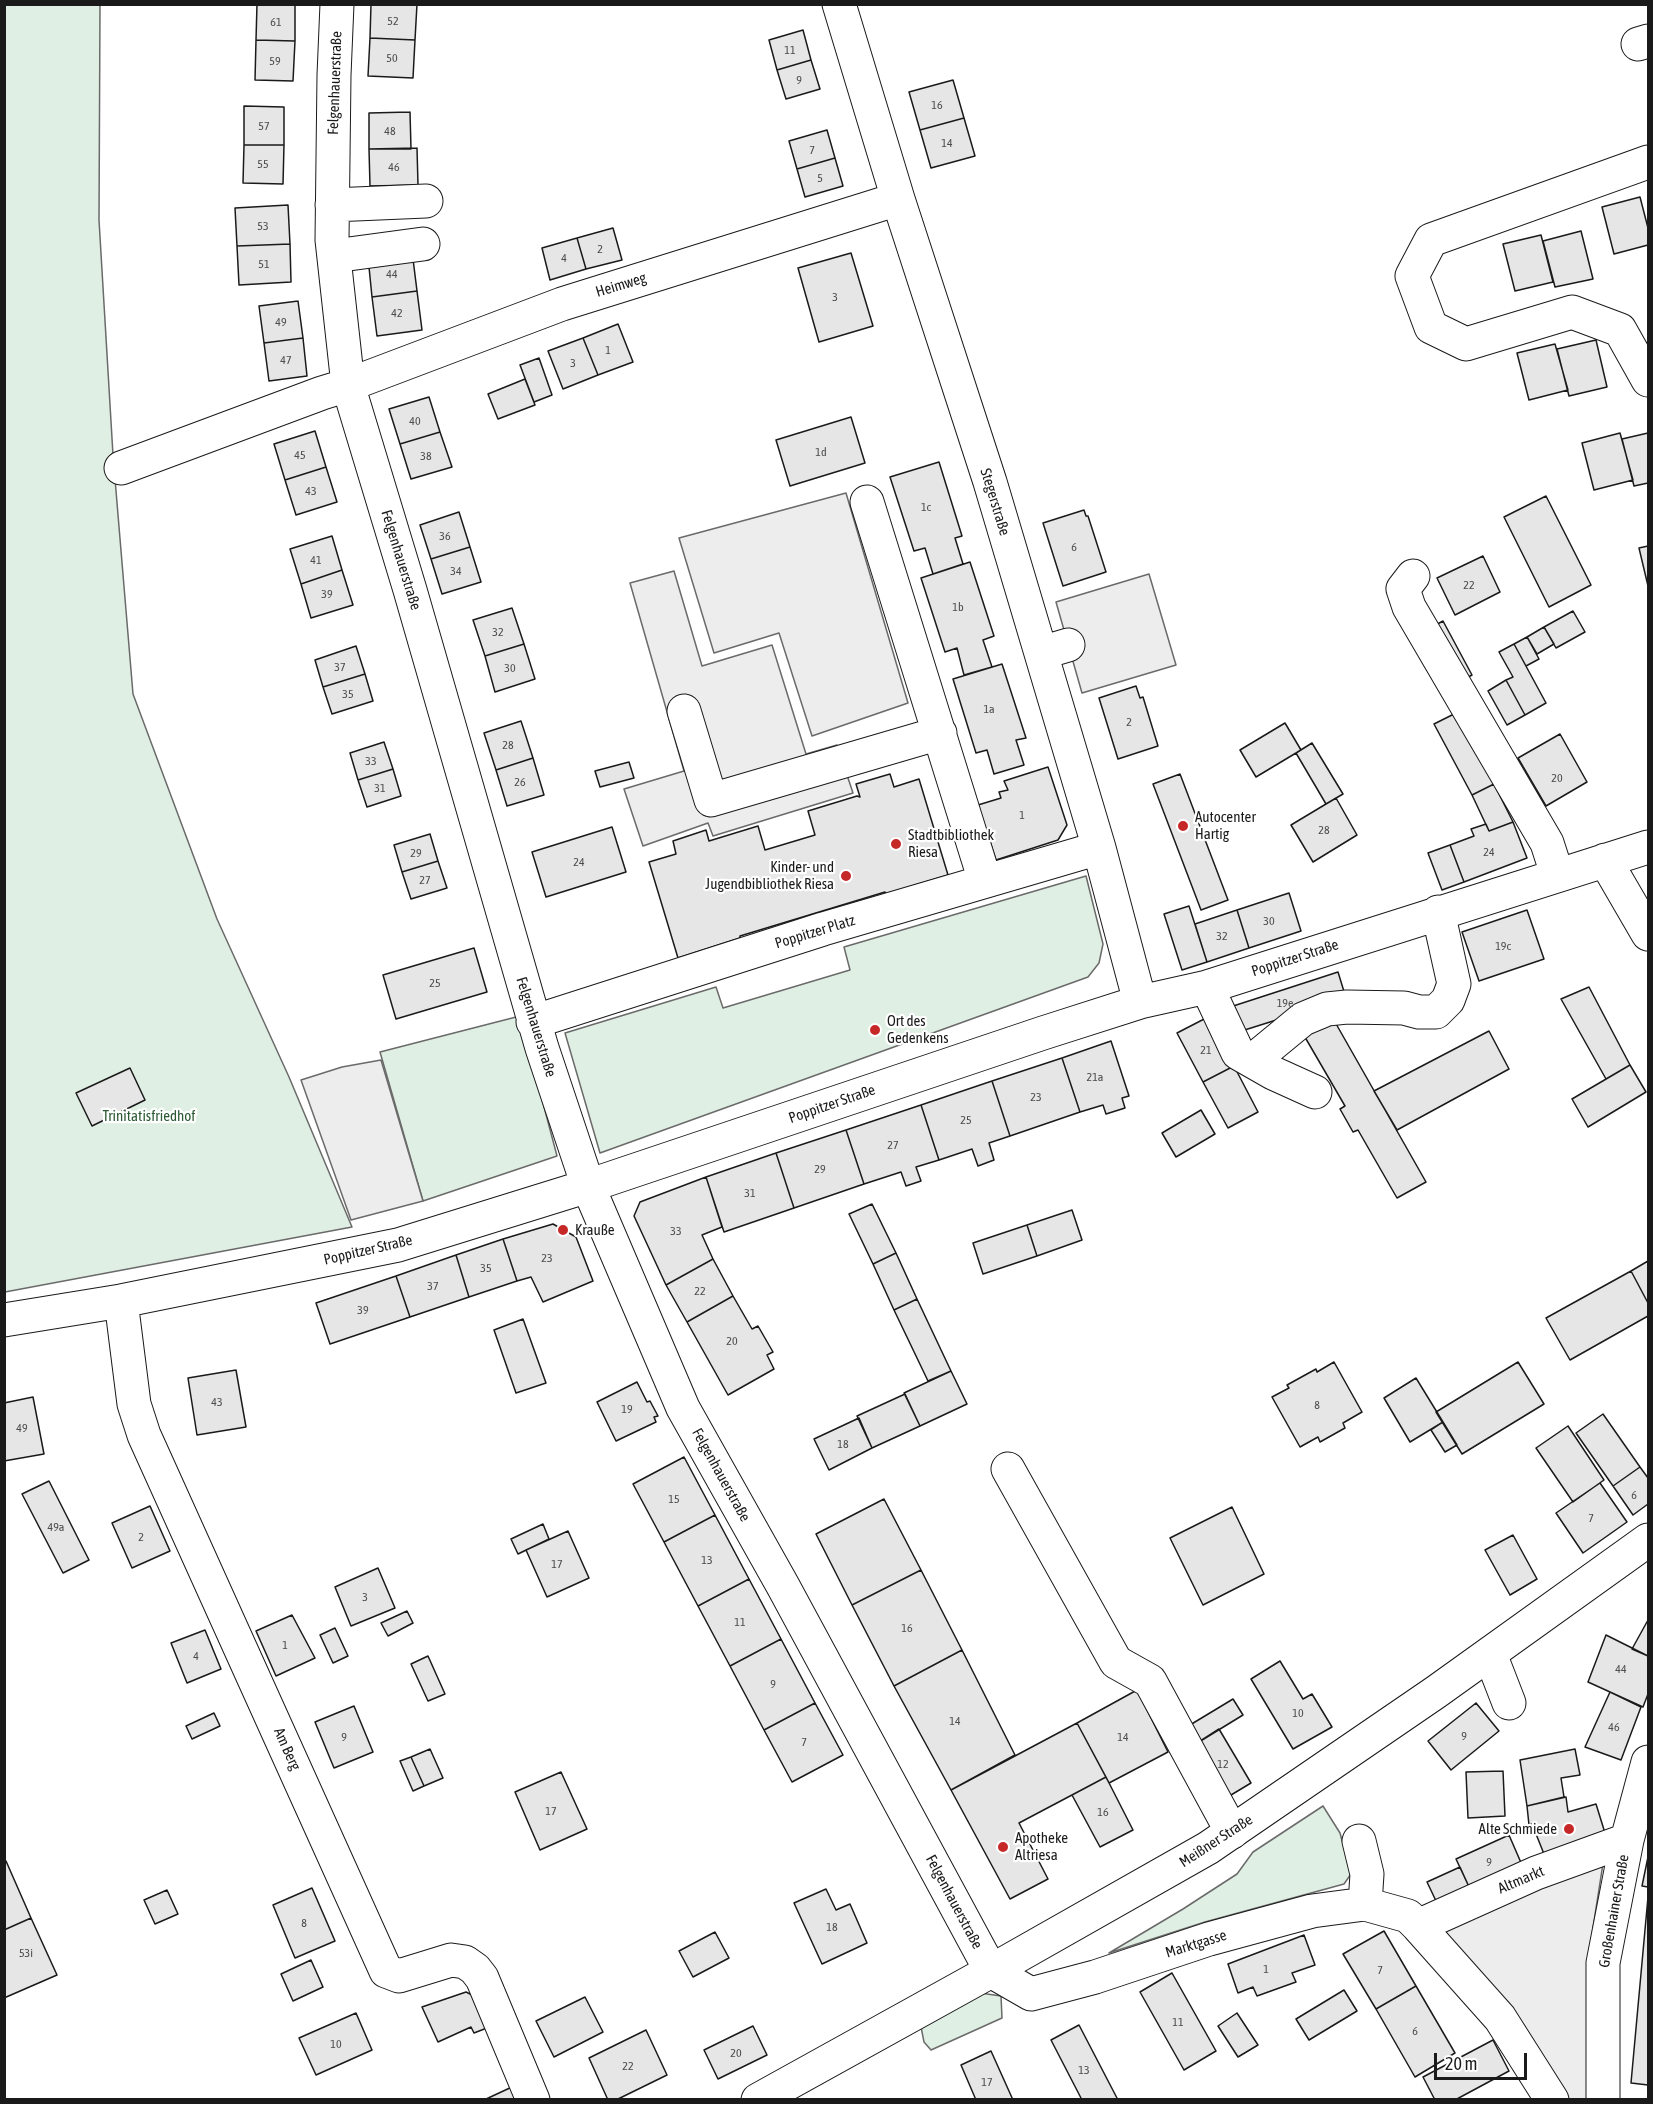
<!DOCTYPE html>
<meta charset="utf-8">
<style>
body{margin:0}
#map{position:relative;width:1653px;height:2104px;overflow:hidden;background:#fff;font-family:"Asap Condensed",sans-serif}
canvas{display:block}
.frame{position:absolute;inset:0;border:6px solid #1a1a1a;pointer-events:none}
.scale{position:absolute;left:1434px;top:2053px;width:93px;height:27px;box-sizing:border-box;border:3px solid #1a1a1a;border-top:0;padding-left:8px;font-size:18px;line-height:21px;white-space:nowrap;color:#1a1a1a;-webkit-text-stroke:4px #fff;paint-order:stroke}
</style>
<div id="map">
<canvas width="1653" height="2104"></canvas>
<div class="frame"></div>
<div class="scale">20 m</div>
</div>
<script>
const context = document.querySelector('canvas').getContext('2d');
context.lineJoin = 'round';
function fillPath(path, color) { context.fillStyle = color; context.fill(path, 'evenodd'); }
const shape = rows => new Path2D(rows.map(r => 'M' + r).join(''));
function trace(path, color, width, dash) { context.strokeStyle = color; context.lineWidth = width; context.lineCap = dash ? 'butt' : 'round'; context.setLineDash(dash || []); context.stroke(path); }
function write(font, color, halo, rows, align = 'center') {
  context.font = font + ' "Asap Condensed",sans-serif'; context.lineWidth = 4.5; context.setLineDash([]); context.textBaseline = 'middle'; context.strokeStyle = halo; context.fillStyle = color; for (const [text, x, y, turn = 0] of rows) {
    context.save(); context.translate(x, y); context.rotate((+turn || 0) * Math.PI / 180); context.textAlign = isNaN(turn) ? turn : align; if (halo) context.strokeText(text, 0, 0); context.fillText(text, 0, 0); context.restore();
  }
}
const green = shape([
 [5,5,100,5,99,220,113,455,133,694,217,919,289,1077,352,1227,5,1292,5,5],
 [1086,876,1103,944,1099,963,1088,977,600,1153,565,1033,716,987,723,1008,850,970,844,947,1086,876],
 [520,1016,557,1156,423,1201,380,1052,520,1016],
 [1323,1806,1340,1833,1351,1874,1344,1884,1205,1922,1109,1953,1183,1909,1237,1874,1253,1852,1323,1806],
 [980,1993,1001,1996,1002,2018,931,2050,924,2042,921,2027,980,1993]
]);
fillPath(green, '#e0efe3');
trace(green, '#6a6a6a', 1.5);
const parking = shape([
 [846,493,908,703,812,736,779,633,714,653,679,538,846,493],
 [674,571,702,666,772,645,806,754,837,745,853,793,713,836,708,823,643,846,624,789,684,771,630,583,674,571],
 [1149,574,1176,665,1082,693,1056,602,1149,574],
 [381,1060,423,1201,351,1220,301,1080,342,1067,381,1060],
 [1604,1857,1587,1966,1589,2099,1566,2099,1438,1929,1604,1857]
]);
fillPath(parking, '#ededed');
trace(parking, '#6a6a6a', 1.5);
const building = shape([
 [257,4,295,4,295,41,256,40,257,4],
 [371,4,417,4,415,40,370,38,371,4],
 [803,30,811,60,777,70,769,40,803,30],
 [370,38,415,40,413,78,368,76,370,38],
 [256,40,295,41,293,81,255,80,256,40],
 [811,60,820,89,786,99,777,70,811,60],
 [953,80,964,118,920,130,909,92,953,80],
 [244,106,284,107,284,145,244,145,244,106],
 [410,112,411,149,369,149,369,113,410,112],
 [964,118,975,156,931,168,920,130,964,118],
 [827,130,835,158,797,169,789,141,827,130],
 [244,145,284,145,283,184,243,183,244,145],
 [417,148,418,185,370,186,369,149,417,148],
 [835,158,843,186,805,197,797,169,835,158],
 [1640,197,1648,228,1648,245,1614,254,1602,207,1640,197],
 [288,205,290,244,237,246,235,208,288,205],
 [613,228,622,260,586,269,577,238,613,228],
 [1581,231,1593,279,1555,287,1543,241,1581,231],
 [1541,235,1553,282,1515,291,1503,244,1541,235],
 [577,238,586,269,550,280,542,248,577,238],
 [290,244,291,282,239,285,237,246,290,244],
 [412,251,417,291,372,297,368,257,412,251],
 [851,253,873,326,819,342,798,268,851,253],
 [417,291,422,330,377,336,372,297,417,291],
 [298,301,303,338,264,343,259,306,298,301],
 [618,324,633,362,598,375,583,338,618,324],
 [303,338,307,376,269,381,264,343,303,338],
 [583,338,598,375,563,389,548,351,583,338],
 [1596,340,1607,387,1569,396,1557,349,1596,340],
 [1555,344,1568,390,1529,400,1517,353,1555,344],
 [539,358,552,395,534,402,520,365,539,358],
 [525,379,535,405,498,419,488,394,525,379],
 [429,397,440,432,400,444,389,409,429,397],
 [851,417,865,463,790,486,776,440,851,417],
 [315,431,326,467,285,480,274,444,315,431],
 [440,432,452,467,411,479,400,444,440,432],
 [1620,433,1633,480,1594,490,1582,443,1620,433],
 [1648,433,1648,483,1634,486,1622,439,1648,433],
 [939,462,962,536,955,538,963,564,933,574,925,548,914,551,890,477,939,462],
 [326,467,337,502,296,515,285,480,326,467],
 [1546,496,1591,585,1549,607,1504,517,1546,496],
 [1084,510,1086,516,1088,516,1106,572,1063,586,1043,523,1084,510],
 [459,512,470,547,431,559,420,525,459,512],
 [332,536,342,570,301,584,290,549,332,536],
 [1648,546,1648,586,1639,548,1648,546],
 [470,547,481,582,442,594,431,559,470,547],
 [1483,556,1500,592,1455,615,1437,578,1483,556],
 [970,562,994,636,983,640,992,667,964,675,957,648,945,652,921,578,970,562],
 [342,570,353,605,311,618,301,584,342,570],
 [512,608,524,644,485,656,473,620,512,608],
 [1573,611,1585,632,1556,648,1544,627,1573,611],
 [1443,621,1472,675,1461,681,1432,627,1443,621],
 [1544,627,1554,644,1537,654,1527,637,1544,627],
 [1527,637,1539,659,1526,666,1514,644,1527,637],
 [524,644,535,679,495,692,485,656,524,644],
 [1514,644,1546,703,1525,715,1506,680,1513,677,1499,652,1514,644],
 [356,646,365,674,323,687,315,660,356,646],
 [1002,664,1026,738,1016,740,1024,765,994,774,987,750,976,753,953,679,1002,664],
 [365,674,373,701,332,714,323,687,365,674],
 [1506,680,1525,715,1507,725,1488,691,1506,680],
 [1136,686,1140,698,1143,697,1158,746,1118,759,1099,698,1136,686],
 [1456,713,1494,784,1472,795,1434,724,1456,713],
 [521,721,533,758,496,770,484,733,521,721],
 [1285,723,1301,750,1256,777,1240,750,1285,723],
 [1560,734,1587,782,1546,806,1518,758,1560,734],
 [384,742,393,769,358,780,350,753,384,742],
 [1312,743,1343,794,1326,804,1296,753,1312,743],
 [533,758,544,795,507,806,496,770,533,758],
 [629,762,634,778,600,787,595,771,629,762],
 [1048,767,1067,825,1058,840,996,860,978,805,1001,798,999,792,1008,790,1004,781,1048,767],
 [393,769,401,796,367,807,358,780,393,769],
 [890,774,894,787,919,779,948,875,886,894,885,892,740,936,740,938,678,958,649,862,676,854,673,841,706,830,709,841,758,826,765,850,815,835,808,811,857,796,860,797,856,784,890,774],
 [1180,774,1228,900,1201,910,1153,784,1180,774],
 [1494,784,1513,822,1489,831,1472,795,1494,784],
 [1336,798,1357,835,1313,862,1291,825,1336,798],
 [1513,822,1527,858,1464,882,1450,845,1474,836,1471,829,1486,824,1489,831,1513,822],
 [612,827,626,872,546,897,532,852,612,827],
 [430,834,438,861,402,872,394,845,430,834],
 [1450,845,1464,882,1442,890,1428,853,1450,845],
 [438,861,447,888,411,899,402,872,438,861],
 [1289,893,1301,931,1249,948,1237,910,1289,893],
 [1189,906,1207,962,1182,970,1164,914,1189,906],
 [1237,910,1249,948,1207,962,1195,924,1237,910],
 [1527,910,1544,959,1479,981,1462,932,1527,910],
 [474,948,487,992,396,1019,383,975,474,948],
 [1338,972,1346,998,1232,1034,1224,1009,1338,972],
 [1589,987,1630,1065,1606,1079,1561,999,1589,987],
 [1331,1015,1426,1182,1397,1198,1358,1130,1353,1132,1340,1109,1345,1106,1302,1032,1331,1015],
 [1208,1017,1234,1066,1203,1082,1177,1033,1208,1017],
 [1489,1031,1509,1069,1397,1130,1374,1091,1489,1031],
 [1111,1041,1129,1096,1122,1098,1125,1108,1106,1114,1103,1105,1080,1112,1062,1058,1111,1041],
 [1062,1058,1080,1112,1010,1136,992,1081,1062,1058],
 [1630,1065,1646,1092,1588,1127,1572,1099,1630,1065],
 [1234,1066,1258,1112,1228,1128,1203,1082,1234,1066],
 [130,1068,145,1100,92,1126,76,1093,130,1068],
 [992,1081,1010,1136,989,1143,994,1160,978,1166,972,1149,939,1160,921,1105,992,1081],
 [921,1105,939,1160,916,1167,921,1181,906,1186,901,1172,864,1184,846,1130,921,1105],
 [1201,1110,1215,1134,1176,1157,1162,1133,1201,1110],
 [846,1130,864,1184,794,1208,776,1153,846,1130],
 [776,1153,794,1208,724,1232,706,1177,776,1153],
 [706,1177,722,1227,702,1235,713,1259,666,1285,634,1216,640,1202,706,1177],
 [872,1204,896,1253,873,1264,849,1214,872,1204],
 [1072,1210,1082,1240,1037,1256,1027,1225,1072,1210],
 [553,1224,576,1237,593,1281,543,1302,531,1277,517,1281,503,1239,553,1224],
 [1027,1225,1037,1256,983,1274,973,1243,1027,1225],
 [503,1239,517,1281,469,1297,456,1255,503,1239],
 [896,1253,917,1299,894,1310,873,1264,896,1253],
 [456,1255,469,1297,410,1317,396,1276,456,1255],
 [713,1259,733,1296,687,1322,666,1285,713,1259],
 [1648,1261,1648,1303,1631,1271,1648,1261],
 [1631,1271,1648,1303,1648,1316,1570,1360,1546,1318,1631,1271],
 [396,1276,410,1317,330,1344,316,1303,396,1276],
 [733,1296,752,1329,758,1326,773,1352,767,1355,774,1369,728,1395,687,1322,733,1296],
 [917,1299,951,1371,928,1381,894,1310,917,1299],
 [523,1319,546,1383,516,1393,494,1330,523,1319],
 [1334,1362,1362,1412,1343,1423,1345,1428,1320,1442,1318,1437,1300,1447,1272,1397,1289,1388,1287,1385,1316,1369,1317,1372,1334,1362],
 [1518,1362,1544,1404,1462,1454,1436,1412,1518,1362],
 [236,1370,246,1427,197,1435,188,1378,236,1370],
 [951,1371,967,1404,920,1426,904,1393,951,1371],
 [1416,1378,1443,1422,1410,1442,1384,1398,1416,1378],
 [637,1382,647,1402,650,1401,658,1416,654,1417,656,1422,616,1441,597,1402,637,1382],
 [905,1394,920,1426,872,1448,857,1416,905,1394],
 [33,1397,44,1454,4,1461,4,1403,33,1397],
 [1603,1414,1640,1467,1613,1486,1576,1433,1603,1414],
 [859,1418,872,1448,829,1470,814,1439,859,1418],
 [1443,1422,1457,1445,1445,1452,1431,1430,1443,1422],
 [1568,1426,1604,1480,1573,1502,1536,1448,1568,1426],
 [684,1457,715,1515,664,1542,633,1484,684,1457],
 [1640,1467,1648,1478,1648,1504,1633,1515,1613,1486,1640,1467],
 [49,1481,89,1560,63,1573,22,1494,49,1481],
 [1600,1483,1627,1522,1583,1553,1556,1513,1600,1483],
 [884,1499,921,1570,852,1605,816,1534,884,1499],
 [150,1506,170,1551,132,1568,112,1523,150,1506],
 [1232,1507,1264,1574,1203,1605,1170,1538,1232,1507],
 [715,1515,749,1579,698,1606,664,1542,715,1515],
 [543,1524,549,1539,518,1554,511,1539,543,1524],
 [568,1531,589,1578,547,1597,526,1550,568,1531],
 [1513,1535,1537,1579,1510,1595,1485,1550,1513,1535],
 [378,1568,395,1608,351,1626,335,1587,378,1568],
 [921,1570,962,1650,894,1686,852,1605,921,1570],
 [749,1579,781,1639,730,1666,698,1606,749,1579],
 [407,1611,413,1623,388,1636,381,1623,407,1611],
 [292,1615,315,1658,276,1676,256,1631,292,1615],
 [1648,1620,1648,1656,1632,1649,1648,1620],
 [335,1628,348,1656,333,1663,320,1635,335,1628],
 [205,1630,221,1669,187,1683,171,1643,205,1630],
 [1606,1635,1648,1656,1648,1694,1643,1707,1588,1682,1606,1635],
 [781,1639,815,1703,764,1730,730,1666,781,1639],
 [962,1650,1015,1755,951,1790,894,1686,962,1650],
 [428,1656,445,1694,428,1701,411,1664,428,1656],
 [1280,1661,1303,1699,1312,1694,1332,1727,1293,1749,1251,1679,1280,1661],
 [1137,1690,1168,1752,1109,1783,1077,1723,1137,1690],
 [1610,1692,1641,1707,1621,1760,1585,1747,1610,1692],
 [1233,1699,1243,1715,1194,1745,1185,1728,1233,1699],
 [815,1703,843,1755,792,1782,764,1730,815,1703],
 [1476,1703,1499,1731,1451,1770,1428,1741,1476,1703],
 [354,1706,373,1752,334,1768,315,1722,354,1706],
 [214,1713,220,1726,192,1739,186,1726,214,1713],
 [1077,1723,1106,1777,1019,1823,1048,1879,1010,1899,951,1790,1077,1723],
 [1219,1729,1251,1783,1226,1798,1194,1745,1219,1729],
 [430,1749,443,1778,424,1786,411,1757,430,1749],
 [1575,1749,1580,1775,1561,1778,1564,1797,1527,1806,1520,1760,1575,1749],
 [411,1757,424,1786,413,1791,400,1761,411,1757],
 [1503,1771,1505,1816,1468,1818,1466,1772,1503,1771],
 [561,1772,587,1829,540,1850,515,1792,561,1772],
 [1106,1777,1133,1830,1100,1847,1072,1795,1106,1777],
 [1566,1797,1568,1812,1596,1804,1605,1833,1544,1854,1532,1824,1529,1825,1527,1806,1566,1797],
 [1509,1835,1522,1865,1470,1889,1456,1859,1509,1835],
 [1648,1857,1648,1887,1642,1886,1648,1857],
 [4,1861,6,1861,31,1918,4,1930,4,1861],
 [1460,1867,1470,1889,1437,1903,1427,1882,1460,1867],
 [312,1888,335,1941,295,1958,273,1905,312,1888],
 [826,1889,836,1910,850,1904,867,1943,822,1964,794,1903,826,1889],
 [167,1890,178,1914,155,1924,144,1900,167,1890],
 [1648,1897,1648,2085,1631,2083,1648,1897],
 [31,1918,57,1975,4,1998,4,1930,31,1918],
 [1384,1931,1416,1986,1376,2009,1343,1954,1384,1931],
 [715,1932,729,1958,693,1977,679,1951,715,1932],
 [1304,1935,1315,1965,1292,1973,1296,1982,1257,1996,1253,1987,1238,1993,1228,1964,1304,1935],
 [311,1960,323,1987,293,2001,281,1974,311,1960],
 [1172,1973,1216,2051,1184,2070,1140,1992,1172,1973],
 [1416,1986,1455,2053,1415,2077,1376,2009,1416,1986],
 [1344,1990,1357,2011,1309,2040,1296,2019,1344,1990],
 [466,1992,478,1998,492,2026,474,2033,471,2027,438,2042,422,2007,466,1992],
 [585,1997,603,2032,554,2057,536,2021,585,1997],
 [356,2013,372,2050,316,2075,299,2038,356,2013],
 [1237,2013,1258,2045,1238,2057,1218,2026,1237,2013],
 [1079,2025,1118,2100,1082,2100,1051,2040,1079,2025],
 [753,2026,767,2055,718,2079,704,2050,753,2026],
 [646,2030,667,2075,616,2100,608,2100,589,2058,646,2030],
 [1493,2040,1509,2071,1455,2100,1435,2100,1423,2077,1493,2040],
 [991,2051,1013,2100,976,2100,961,2065,991,2051],
 [514,2086,520,2100,484,2100,514,2086]
]);
fillPath(building, '#e6e6e6');
trace(building, '#1a1a1a', 1.5);
const minor = shape([
 [337,4,334,75,332,240,348,385,410,590,542,1048,588,1186,683,1408,783,1586,991,1971,1031,1994,1095,1977,1209,1939,1312,1911,1365,1904,1408,1916,1418,1926,1500,2018,1552,2100],
 [839,4,898,199,990,482,1099,848,1140,1002],
 [1638,44,1648,41],
 [1648,162,1431,240,1412,276,1431,327,1466,344,1572,312,1620,330,1648,380],
 [332,205,426,201],
 [334,256,423,244],
 [121,468,322,393,348,385,562,304,898,199],
 [867,502,985,881],
 [1413,576,1403,589,1409,607,1547,843,1557,874],
 [1041,653,1068,645],
 [684,711,711,800,940,733],
 [1605,860,1648,934],
 [1207,987,1238,1053,1273,1073,1315,1092],
 [533,1022,823,929,1099,848],
 [1252,1061,1303,1019,1327,1009,1347,1007,1404,1008,1419,1012,1436,1012,1448,1000,1454,984,1438,912],
 [121,1301,134,1404,144,1435,386,1971,399,1976,451,1960,465,1962,475,1969,482,1978,533,2100],
 [4,1320,121,1301,398,1245,588,1186,1043,1033,1140,1002,1207,987,1648,847],
 [1008,1469,1116,1662,1150,1681,1232,1832],
 [1490,1654,1509,1703],
 [1359,1841,1367,1874,1365,1904],
 [1418,1926,1536,1873,1627,1840],
 [1603,2100,1603,1963,1627,1840,1648,1762]
]);
const major = shape([
 [758,2100,991,1971,1208,1848,1436,1692,1648,1540]
]);
trace(minor, '#1a1a1a', 35);
trace(major, '#1a1a1a', 35);
trace(minor, '#fff', 33);
trace(major, '#fff', 33);
for (const [x, y, r, color] of [
 [1183,826,6,"#c62828"],
 [896,844,6,"#c62828"],
 [846,876,6,"#c62828"],
 [875,1030,6,"#c62828"],
 [563,1230,6,"#c62828"],
 [1569,1829,6,"#c62828"],
 [1003,1847,6,"#c62828"]
]) { const dot = new Path2D(); dot.arc(x, y, r, 0, 2 * Math.PI); context.fillStyle = color; context.fill(dot); trace(dot, '#fff', 2); }
write('12px', '#4d4d4d', null, [
 ["52",393,21],
 ["61",276,22],
 ["11",790,50],
 ["50",392,58],
 ["59",275,61],
 ["9",799,80],
 ["16",937,105],
 ["57",264,126],
 ["48",390,131],
 ["14",947,143],
 ["7",812,150],
 ["55",263,164],
 ["46",394,167],
 ["5",820,178],
 ["53",263,226],
 ["2",600,249],
 ["4",564,258],
 ["51",264,264],
 ["44",392,274],
 ["3",835,297],
 ["42",397,313],
 ["49",281,322],
 ["1",608,350],
 ["47",286,360],
 ["3",573,363],
 ["40",415,421],
 ["1d",821,452],
 ["45",300,455],
 ["38",426,456],
 ["43",311,491],
 ["1c",926,507],
 ["36",445,536],
 ["6",1074,547],
 ["41",316,560],
 ["34",456,571],
 ["22",1469,585],
 ["39",327,594],
 ["1b",958,607],
 ["32",498,632],
 ["37",340,667],
 ["30",510,668],
 ["35",348,694],
 ["1a",989,709],
 ["2",1129,722],
 ["28",508,745],
 ["33",371,761],
 ["20",1557,778],
 ["26",520,782],
 ["31",380,788],
 ["1",1022,815],
 ["28",1324,830],
 ["24",1489,852],
 ["29",416,853],
 ["24",579,862],
 ["27",425,880],
 ["30",1269,921],
 ["32",1222,936],
 ["19c",1503,946],
 ["25",435,983],
 ["19e",1285,1003],
 ["21",1206,1050],
 ["21a",1095,1077],
 ["23",1036,1097],
 ["25",966,1120],
 ["27",893,1145],
 ["29",820,1169],
 ["31",750,1193],
 ["33",676,1231],
 ["23",547,1258],
 ["35",486,1268],
 ["37",433,1286],
 ["22",700,1291],
 ["39",363,1310],
 ["20",732,1341],
 ["43",217,1402],
 ["8",1317,1405],
 ["19",627,1409],
 ["49",22,1428],
 ["18",843,1444],
 ["6",1634,1495],
 ["15",674,1499],
 ["7",1591,1518],
 ["49a",56,1527],
 ["2",141,1537],
 ["13",707,1560],
 ["17",557,1564],
 ["3",365,1597],
 ["11",740,1622],
 ["16",907,1628],
 ["1",285,1645],
 ["4",196,1656],
 ["44",1621,1669],
 ["9",773,1684],
 ["10",1298,1713],
 ["14",955,1721],
 ["46",1614,1727],
 ["9",1464,1736],
 ["9",344,1737],
 ["14",1123,1737],
 ["7",804,1742],
 ["12",1223,1764],
 ["17",551,1811],
 ["16",1103,1812],
 ["9",1489,1862],
 ["8",304,1923],
 ["18",832,1927],
 ["53i",26,1953],
 ["1",1266,1969],
 ["7",1380,1970],
 ["11",1178,2022],
 ["6",1415,2031],
 ["10",336,2044],
 ["20",736,2053],
 ["22",628,2066],
 ["13",1084,2070],
 ["17",987,2082]
]);
write('15px', '#1a1a1a', '#fff', [
 ["Felgenhauerstraße",335,83,-88],
 ["Heimweg",621,285,-17],
 ["Stegerstraße",995,502,73],
 ["Felgenhauerstraße",401,560,73],
 ["Poppitzer Platz",815,932,-17],
 ["Poppitzer Straße",1295,958,-18],
 ["Felgenhauerstraße",536,1027,73],
 ["Poppitzer Straße",832,1104,-19],
 ["Poppitzer Straße",368,1250,-13],
 ["Felgenhauerstraße",721,1475,61],
 ["Am Berg",287,1749,66],
 ["Meißner Straße",1216,1841,-33],
 ["Altmarkt",1521,1880,-23],
 ["Felgenhauerstraße",954,1902,62],
 ["Großenhainer Straße",1614,1911,-80],
 ["Marktgasse",1196,1944,-17]
]);
write('15px', '#1a1a1a', '#fff', [
 ["Autocenter",1195,817],
 ["Hartig",1195,834],
 ["Stadtbibliothek",908,835],
 ["Riesa",908,852],
 ["Kinder- und",834,867,"right"],
 ["Jugendbibliothek Riesa",834,884,"right"],
 ["Ort des",887,1021],
 ["Gedenkens",887,1038],
 ["Krauße",575,1230],
 ["Alte Schmiede",1557,1829,"right"],
 ["Apotheke",1015,1838],
 ["Altriesa",1015,1855]
], 'left');
write('15px', '#2b5a34', '#fff', [
 ["Trinitatisfriedhof",149,1116]
]);
</script>
